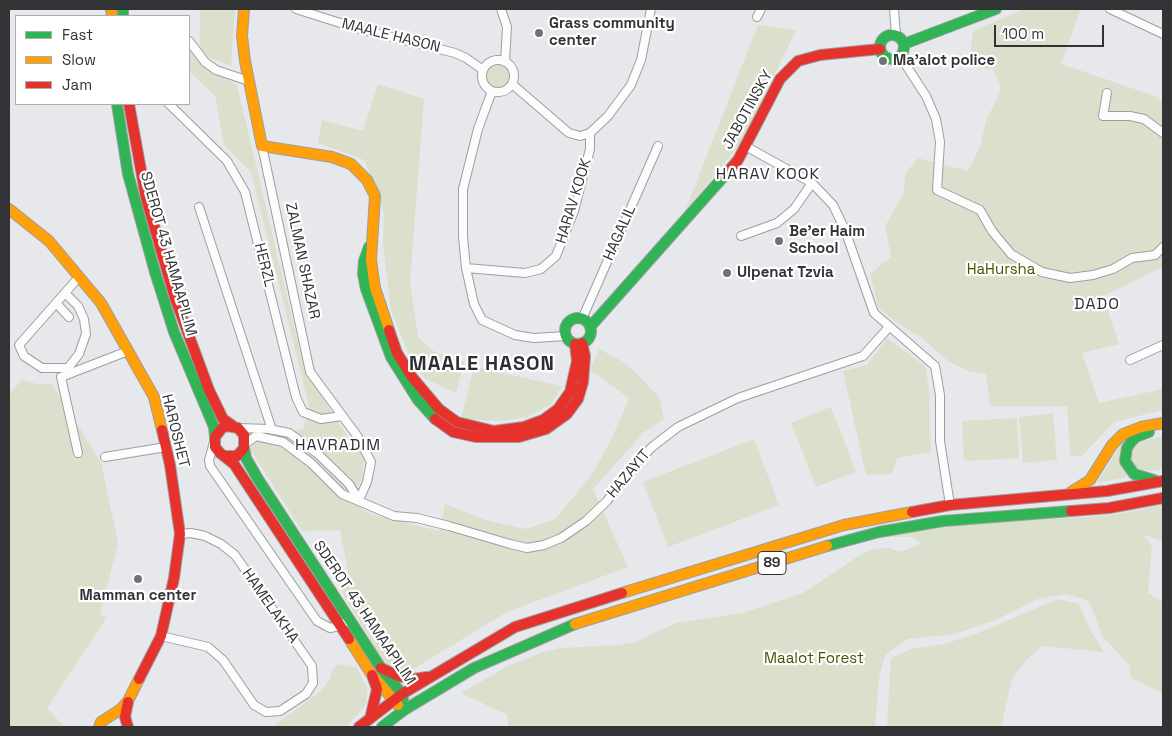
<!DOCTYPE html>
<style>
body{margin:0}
#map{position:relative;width:1172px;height:736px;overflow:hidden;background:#e6e8eb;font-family:"Space Grotesk",sans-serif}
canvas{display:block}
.frame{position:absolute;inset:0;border:10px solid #313335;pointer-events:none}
.legend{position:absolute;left:15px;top:15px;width:175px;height:90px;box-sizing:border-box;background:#fff;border:1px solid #adadae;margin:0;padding:6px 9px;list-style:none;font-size:15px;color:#313335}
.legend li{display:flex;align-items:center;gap:10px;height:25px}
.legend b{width:25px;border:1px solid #adadae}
.scale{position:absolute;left:994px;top:25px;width:110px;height:22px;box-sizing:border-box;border:2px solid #313335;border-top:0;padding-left:6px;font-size:15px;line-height:18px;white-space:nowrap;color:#313335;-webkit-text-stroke:4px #fff;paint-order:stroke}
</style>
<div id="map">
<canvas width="1172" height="736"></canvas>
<div class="frame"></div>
<ul class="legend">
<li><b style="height:6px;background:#30b455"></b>Fast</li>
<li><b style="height:6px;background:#ff9f0a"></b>Slow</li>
<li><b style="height:6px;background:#e5322d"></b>Jam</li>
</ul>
<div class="scale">100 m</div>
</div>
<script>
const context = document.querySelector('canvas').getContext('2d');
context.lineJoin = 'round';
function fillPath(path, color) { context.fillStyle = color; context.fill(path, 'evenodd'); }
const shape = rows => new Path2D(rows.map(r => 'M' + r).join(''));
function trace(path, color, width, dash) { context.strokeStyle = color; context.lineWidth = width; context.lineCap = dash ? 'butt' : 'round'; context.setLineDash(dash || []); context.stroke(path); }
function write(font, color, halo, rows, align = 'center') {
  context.font = font + ' "Space Grotesk",sans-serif'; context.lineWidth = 4.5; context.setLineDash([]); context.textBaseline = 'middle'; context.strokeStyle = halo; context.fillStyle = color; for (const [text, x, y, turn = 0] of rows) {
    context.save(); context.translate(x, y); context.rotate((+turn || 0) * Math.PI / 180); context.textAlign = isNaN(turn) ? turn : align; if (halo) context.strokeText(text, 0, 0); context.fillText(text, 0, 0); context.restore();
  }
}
fillPath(shape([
 [200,9,235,9,231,66,209,57,200,49],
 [1024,9,1081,9,1061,64,1155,96,1163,103,1163,267,1103,296,1119,344,1082,353,1099,403,1163,389,1163,410,1114,422,1081,457,1070,455,1067,406,990,406,986,374,969,371,949,362,922,338,895,321,879,308,870,274,891,257,885,226,904,193,905,174,918,158,968,171,980,147,986,121,1001,90,994,70,969,65,973,31],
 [758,25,796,30,744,139,685,211],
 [189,51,209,70,237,85,305,372,350,440,365,456,361,481,349,499,369,514,439,531,445,504,489,521,526,529,555,519,593,473,611,440,629,398,590,370,599,349,620,360,635,372,659,397,664,419,644,432,593,489,628,567,507,612,410,671,394,669,384,663,339,587,348,572,340,530,302,531,250,449,256,439,303,429,309,406,251,172,224,145,215,96,189,71],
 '484 76a14 14 0 1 1 28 0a14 14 0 1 1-28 0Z',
 [378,84,424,99,410,282,418,337,433,351,464,362,456,393,424,378,410,358,391,311,383,244,384,214,378,193,364,160,318,143,322,120,363,131],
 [887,338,925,366,929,388,931,452,897,458,892,474,866,475,843,371,867,365],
 [474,367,562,386,551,404,528,417,500,421,461,419],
 [22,380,37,384,52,384,101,462,118,543,100,615,107,617,47,708,65,727,9,727,9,394],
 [831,407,856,472,816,487,791,423],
 [1053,413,1057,460,1023,463,1019,417],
 [1017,418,1019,458,964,461,962,421],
 [1163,436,1163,469,1149,471,1137,469,1131,459,1133,450,1140,442],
 [754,439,779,505,668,547,643,482],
 [1124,439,1119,455,1127,477,1097,483],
 [1163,505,1163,542,1142,534,1152,546,1148,593,1163,602,1163,693,1131,678,1130,666,1103,637,1089,601,1066,594,1038,599,996,620,955,634,908,639,885,655,879,679,875,727,509,727,507,715,461,693,508,666,543,652,561,648,620,645,635,642,676,623,743,613,803,593,863,553,874,549,889,548,900,552,922,544,913,537,877,537,980,521,1075,518,1118,514],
 [1058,599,1079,604,1090,630,1104,652,1043,646,1029,657,1012,679,1001,727,887,727,891,658,911,649,944,644,978,633],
 [338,664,357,668,367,688,367,703,346,727,272,727,320,692,330,679,332,670]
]), '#dbe0cd');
const street = shape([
 [296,9,356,28,455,53,466,58,483,70],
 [501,9,507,27,505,62],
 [894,9,896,35],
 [1110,9,1163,34],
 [757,17,761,9],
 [189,41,205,62,216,70,249,81],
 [900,56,926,96,936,119,940,142,937,190,980,210,992,231,1011,254,1042,272,1070,278,1093,275,1113,269,1132,258,1155,255,1163,247],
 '482 76a16 16 0 1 1 32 0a16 16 0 1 1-32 0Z',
 [512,84,569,133,580,136,590,133,608,116,631,85,641,60,651,9],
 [492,91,478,129,463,189,463,237,466,268,474,304,482,320,515,335,534,338,566,336],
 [1107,93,1103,116,1130,116,1144,119,1163,133],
 [169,104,227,161,245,192,296,397,303,412,321,419,342,416],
 [262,146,310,372,358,437,371,462,367,482,359,500],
 [747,147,812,183,833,205,845,230,874,313,935,366,940,395,940,441,950,505],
 [199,207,272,430],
 [741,236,777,223,794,209,812,183],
 [466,268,525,273,541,269,556,256,574,211,590,149,590,133],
 [65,293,78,306,84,319,86,334,79,354,68,368,42,368,24,356,19,345,79,277],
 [56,303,69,317],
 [582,319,658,146],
 [1130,360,1163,345],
 [238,428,269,429,289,433,318,454,349,484,359,500],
 [214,442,209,460,210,466,317,621,330,628,340,626,350,620],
 [245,444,256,436,283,442,311,463,342,494,394,516,417,518,449,526,510,544,527,548,544,545,561,538,586,521,607,501,628,472,652,447,678,427,738,398,863,356,889,327],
 [78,453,61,377,128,351],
 [105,457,166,447],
 [161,636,208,647,223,660,254,705,266,712,280,711,306,694,313,683,312,666,235,555,221,544,205,536,191,533,180,534]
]);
const fast = shape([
 [123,9,123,16],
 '880 47a12 12 0 1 1 24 0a12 12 0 1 1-24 0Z',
 [904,44,996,9],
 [117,104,128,174,155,272,174,332,214,427,215,437],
 [369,247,364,261,363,274,366,289,391,357,418,400,435,419],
 '565 331a13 13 0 1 1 26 0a13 13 0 1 1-26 0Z',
 [590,327,725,175],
 [1149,432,1136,437,1131,442,1127,448,1125,461,1134,474,1154,480],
 [244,448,246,458,258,479,381,668,402,694,403,699],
 [827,546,879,532,943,521,1071,511],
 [382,727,404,710,474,668,575,624]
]);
const slow = shape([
 [111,9,112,16],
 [244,9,242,36,245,61,262,146,332,157,351,164,367,180,375,196,371,260,375,288,389,330],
 [9,209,49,241,101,303,154,397,162,430],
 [1071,492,1090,480,1112,445,1123,434,1141,427,1163,423],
 [622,593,844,525,912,512],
 [575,624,827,546],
 [349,639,372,675,398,705],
 [99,727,101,722,121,709,128,701,139,679]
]);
const jam = shape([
 [129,104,146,198,175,298,209,390,223,419,233,426],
 [725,175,738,160,780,79,798,61,820,55,880,49],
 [389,330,397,353,412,377,439,409,457,422,494,431,524,427,543,420,558,409,570,392,577,361,575,344],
 [435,419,453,432,476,437,519,437,546,429,567,414,578,399,583,382,585,356,582,343],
 [224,456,237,456,244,448,244,435,238,428,227,426,222,428,215,437,215,447,220,453,234,464,349,639],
 [1071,511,1109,508,1163,498],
 [912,512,950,505,1107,491,1163,481],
 [381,668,398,676,414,679,427,677],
 [139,679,161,636,174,578,180,534,170,465,162,430],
 [128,702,125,717,128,727],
 [370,719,377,689,372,675],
 [359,727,402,694,515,627,622,593]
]);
trace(street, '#9c9ea0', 10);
trace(fast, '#9c9ea0', 12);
trace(slow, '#9c9ea0', 12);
trace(jam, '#9c9ea0', 12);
trace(street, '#fbfcfc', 8);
trace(fast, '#30b455', 10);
trace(slow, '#ff9f0a', 10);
trace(jam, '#e5322d', 10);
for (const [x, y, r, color] of [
 [539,33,5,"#707275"],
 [883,61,5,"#707275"],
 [779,241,5,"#707275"],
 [727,273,5,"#707275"],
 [138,579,5,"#707275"]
]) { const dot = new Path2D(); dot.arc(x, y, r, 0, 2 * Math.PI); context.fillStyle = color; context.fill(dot); trace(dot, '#fff', 2); }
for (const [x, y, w] of [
 [772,563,28]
]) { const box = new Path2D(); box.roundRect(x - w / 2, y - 11.5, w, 23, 4); context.fillStyle = '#fff'; context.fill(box); trace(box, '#313335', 1); }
write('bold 14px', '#313335', null, [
 ["89",772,563]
]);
write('bold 15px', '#313335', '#fff', [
 ["Grass community",549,24],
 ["center",549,41],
 ["Ma'alot police",893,61],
 ["Be'er Haim",789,232],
 ["School",789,249],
 ["Ulpenat Tzvia",737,273],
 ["Mamman center",138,596,"center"]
], 'left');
write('15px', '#313335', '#fff', [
 ["MAALE HASON",391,36,14],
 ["JABOTINSKY",748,110,-61],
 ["HARAV KOOK",574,201,-73],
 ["HAGALIL",620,233,-66],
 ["SDEROT 43 HAMAAPILIM",168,254,74],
 ["ZALMAN SHAZAR",302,261,78],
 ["HERZL",264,265,76],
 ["HAROSHET",175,431,76],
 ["HAZAYIT",629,474,-50],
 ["HAMELAKHA",270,606,55],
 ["SDEROT 43 HAMAAPILIM",364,613,56]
]);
write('15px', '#4a5200', '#fff', [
 ["HaHursha",1001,270],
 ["Maalot Forest",814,659]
]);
context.letterSpacing = '1px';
write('16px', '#2c2f34', '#fff', [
 ["HARAV KOOK",768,175],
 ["DADO",1097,305],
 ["HAVRADIM",338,446]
]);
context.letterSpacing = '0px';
context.letterSpacing = '1px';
write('bold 20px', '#2c2f34', '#fff', [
 ["MAALE HASON",482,365]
]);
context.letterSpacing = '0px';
</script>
